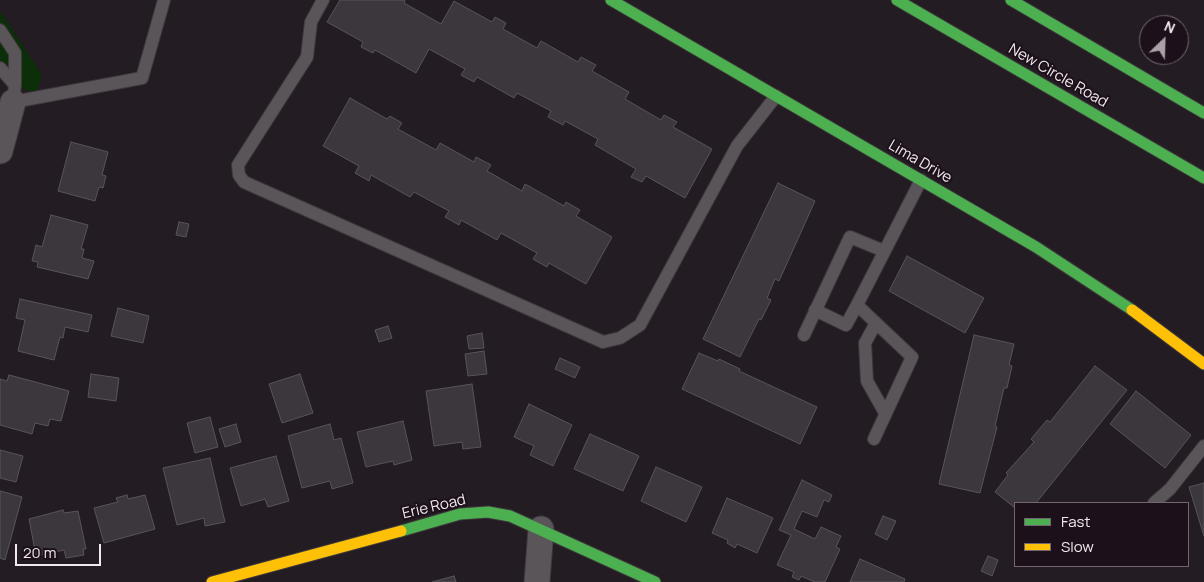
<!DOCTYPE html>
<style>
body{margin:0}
#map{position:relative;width:1204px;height:582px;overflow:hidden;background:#231c22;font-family:Manrope,sans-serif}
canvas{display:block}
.legend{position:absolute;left:1014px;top:502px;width:175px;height:65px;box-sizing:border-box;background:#1c101b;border:1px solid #726770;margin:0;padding:6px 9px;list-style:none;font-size:15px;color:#f2e9f0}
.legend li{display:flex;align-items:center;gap:10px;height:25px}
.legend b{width:25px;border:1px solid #726770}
.north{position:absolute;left:1139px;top:15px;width:50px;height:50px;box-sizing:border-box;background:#1c101b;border:1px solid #726770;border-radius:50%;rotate:24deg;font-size:14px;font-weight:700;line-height:20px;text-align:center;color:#f2e9f0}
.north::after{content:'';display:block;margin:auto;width:18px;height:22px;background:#aaa1a8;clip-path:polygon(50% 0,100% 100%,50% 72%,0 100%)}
.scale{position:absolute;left:15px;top:544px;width:86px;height:22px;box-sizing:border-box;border:2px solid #f2e9f0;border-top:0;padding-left:6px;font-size:15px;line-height:18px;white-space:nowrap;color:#f2e9f0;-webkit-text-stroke:4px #1c101b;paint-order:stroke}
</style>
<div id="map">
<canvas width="1204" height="582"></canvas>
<ul class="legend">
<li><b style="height:6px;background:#4caf50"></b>Fast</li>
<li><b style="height:6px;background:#ffc107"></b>Slow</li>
</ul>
<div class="north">N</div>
<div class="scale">20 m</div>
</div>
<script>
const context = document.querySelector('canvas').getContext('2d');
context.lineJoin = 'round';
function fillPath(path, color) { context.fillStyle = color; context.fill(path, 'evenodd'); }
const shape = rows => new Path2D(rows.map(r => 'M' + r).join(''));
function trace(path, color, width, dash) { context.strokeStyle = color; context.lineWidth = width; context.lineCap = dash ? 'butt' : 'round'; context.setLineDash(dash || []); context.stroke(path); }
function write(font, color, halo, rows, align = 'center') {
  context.font = font + ' Manrope,sans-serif'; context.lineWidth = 4; context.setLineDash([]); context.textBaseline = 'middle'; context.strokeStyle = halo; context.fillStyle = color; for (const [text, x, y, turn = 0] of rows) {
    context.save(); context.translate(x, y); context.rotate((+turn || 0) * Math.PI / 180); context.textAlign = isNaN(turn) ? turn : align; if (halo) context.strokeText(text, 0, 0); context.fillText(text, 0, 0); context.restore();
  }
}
fillPath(shape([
 [0,11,42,75,36,94,0,79]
]), '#0c2f09');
const building = shape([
 [340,0,405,0,404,3,441,24,454,1,492,22,495,17,506,23,503,29,537,48,541,41,578,62,581,57,596,65,592,71,629,92,625,99,661,120,664,115,677,122,673,127,712,149,685,198,646,176,642,182,631,177,636,169,595,145,598,139,565,121,563,125,548,117,551,111,517,93,514,98,477,77,474,82,461,75,465,69,429,49,416,73,375,50,373,53,361,47,363,42,327,22,340,0],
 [350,98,387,119,390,116,402,123,398,129,436,150,440,143,474,162,476,157,491,165,487,171,522,191,525,184,564,206,566,202,580,210,576,216,612,237,586,284,549,263,547,267,533,259,537,253,501,233,497,240,461,220,459,225,445,217,449,211,414,192,410,197,371,175,369,181,355,173,359,166,323,146,350,98],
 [71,142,108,152,102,175,106,176,103,188,99,187,95,201,58,191,71,142],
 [778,183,815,201,779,281,775,279,767,298,771,300,761,320,759,319,740,357,703,339,778,183],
 [51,215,88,225,81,249,84,249,82,258,94,261,88,279,37,267,38,262,32,261,36,245,42,247,51,215],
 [179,222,189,224,186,237,176,235,179,222],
 [907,256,984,298,965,333,889,291,907,256],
 [20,299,92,315,88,332,65,327,63,338,60,337,54,360,18,351,25,320,16,318,20,299],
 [118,308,149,316,143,343,111,336,118,308],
 [388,326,392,338,379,342,375,330,388,326],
 [482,333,484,348,469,349,467,336,482,333],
 [974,335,1014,344,1009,365,1012,366,1007,388,1004,388,995,426,997,427,980,493,939,484,974,335],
 [484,351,487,374,468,376,465,354,484,351],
 [699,353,718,361,719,359,740,369,739,371,817,407,800,444,682,389,699,353],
 [560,358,580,367,575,378,555,369,560,358],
 [1095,366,1127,390,1036,503,1015,503,1015,508,995,492,1008,475,1006,473,1034,442,1031,439,1047,420,1050,422,1095,366],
 [91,374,119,378,116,401,88,397,91,374],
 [300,374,313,413,282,423,269,384,300,374],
 [9,375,69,391,61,421,50,419,48,426,35,423,32,434,0,425,0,379,7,381,9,375],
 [472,384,481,447,463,449,462,442,434,446,426,391,472,384],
 [1136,391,1191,435,1165,468,1110,424,1136,391],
 [529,404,572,425,553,466,530,455,534,446,514,437,529,404],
 [210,417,218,447,195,453,187,423,210,417],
 [403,421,412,460,394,465,393,461,366,467,357,432,403,421],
 [236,424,241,442,225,447,219,429,236,424],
 [330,424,334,440,341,438,353,483,332,489,330,481,302,488,288,436,330,424],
 [590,434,639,456,623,491,574,469,590,434],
 [0,450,23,456,16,482,0,478,0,450],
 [276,456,289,501,268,507,265,499,241,506,230,468,276,456],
 [210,458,225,522,205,526,204,518,177,525,163,468,210,458],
 [656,467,702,487,686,522,641,501,656,467],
 [802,480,832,495,829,502,824,500,817,517,802,511,794,529,815,539,821,527,841,536,836,547,840,549,825,582,815,582,801,576,799,580,792,577,794,572,777,565,791,535,779,530,802,480],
 [1204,483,1204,536,1189,487,1204,483],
 [0,491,22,497,5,560,0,558,0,491],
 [127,495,128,499,145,495,155,529,104,543,94,508,118,502,116,498,127,495],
 [727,498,773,518,757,553,737,544,735,548,727,543,728,540,712,533,727,498],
 [63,510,64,513,78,511,86,549,83,549,84,555,66,558,64,550,36,556,29,519,63,510],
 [883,516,896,521,887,540,875,534,883,516],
 [988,556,998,560,992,576,981,571,988,556],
 [860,559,905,579,904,582,850,582,860,559],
 [454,576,456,582,432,582,454,576]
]);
fillPath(building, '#3c373d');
trace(building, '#58545a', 1);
const lane = shape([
 [323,0,311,22,307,57,238,165,239,175,244,182,603,342,620,338,640,325,737,146,776,96],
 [0,30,15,53,15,85],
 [0,68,15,85,13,102,142,78,164,0],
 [815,310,846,325,857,305],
 [876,323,865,343,867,381,885,413],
 [804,335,850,237,884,251],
 [874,439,912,357,857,305,921,180],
 [1154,503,1170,489,1204,446]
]);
const street = shape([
 [0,151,13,102],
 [537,582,541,529]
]);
const fast = shape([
 [611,0,1036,247,1132,310],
 [897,0,1204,178],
 [1011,0,1204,113],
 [401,531,460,514,488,512,510,516,655,582]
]);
const slow = shape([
 [1132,310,1204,364],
 [212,582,401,531]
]);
trace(lane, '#3e383c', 14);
trace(street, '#3e383c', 27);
trace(fast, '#3e383c', 13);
trace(slow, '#3e383c', 13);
trace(lane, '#5a5559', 12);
trace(street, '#5a5559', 25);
trace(fast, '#4caf50', 11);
trace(slow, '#ffc107', 11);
write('15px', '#f2e9f0', '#1c101b', [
 ["New Circle Road",1058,76,30],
 ["Lima Drive",920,162,30],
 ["Erie Road",434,507,-13]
]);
</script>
